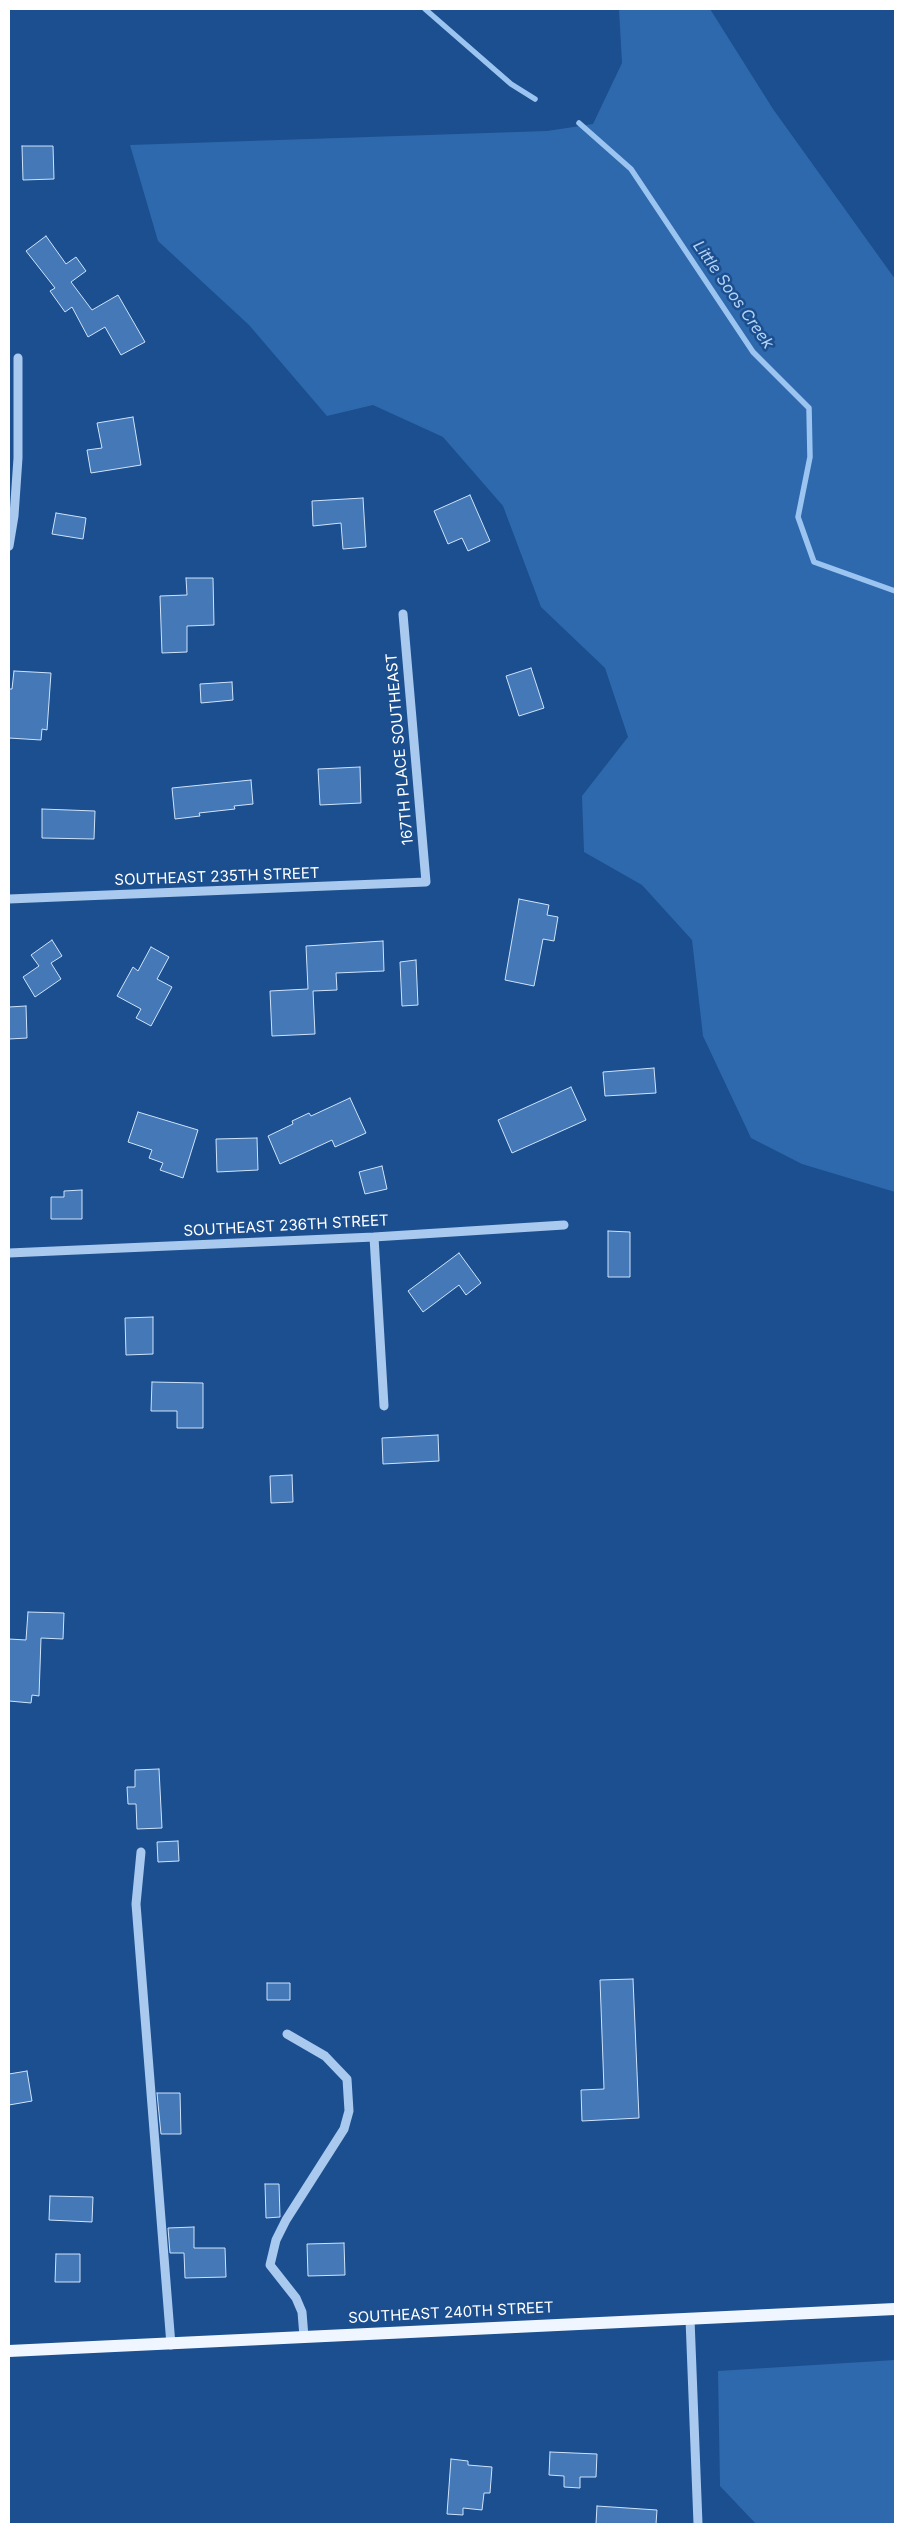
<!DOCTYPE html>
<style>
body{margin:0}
#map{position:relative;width:904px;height:2533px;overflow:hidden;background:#1b4f8f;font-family:Inter,sans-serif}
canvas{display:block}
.frame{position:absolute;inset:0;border:10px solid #fff;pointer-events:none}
</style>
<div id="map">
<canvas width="904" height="2533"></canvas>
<div class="frame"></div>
</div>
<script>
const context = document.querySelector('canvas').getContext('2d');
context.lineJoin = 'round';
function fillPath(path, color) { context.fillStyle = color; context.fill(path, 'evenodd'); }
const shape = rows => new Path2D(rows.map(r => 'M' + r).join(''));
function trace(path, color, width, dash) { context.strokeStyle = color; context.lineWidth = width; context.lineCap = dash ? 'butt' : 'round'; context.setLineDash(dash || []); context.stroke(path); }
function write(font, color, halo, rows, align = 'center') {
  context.font = font + ' Inter,sans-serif'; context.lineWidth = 5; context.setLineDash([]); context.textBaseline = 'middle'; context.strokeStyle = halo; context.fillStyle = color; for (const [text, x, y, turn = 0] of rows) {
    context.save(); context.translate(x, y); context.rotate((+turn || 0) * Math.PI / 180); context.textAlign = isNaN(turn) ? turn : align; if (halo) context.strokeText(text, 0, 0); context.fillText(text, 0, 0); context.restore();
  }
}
fillPath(shape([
 [619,9,710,9,773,109,895,279,895,1192,802,1164,751,1138,703,1036,692,940,642,885,584,852,582,796,628,737,605,668,541,607,503,506,443,437,373,405,327,416,249,325,158,241,130,145,547,131,593,124,622,63],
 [895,2360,895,2524,756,2524,720,2486,718,2371]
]), '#2e69ad');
trace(shape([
 [425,9,511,84,535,99],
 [579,123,631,169,753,352,809,408,810,457,798,517,814,562,895,591]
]), '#9cc4f0', 5.5);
const building = shape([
 [22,146,53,146,54,179,23,180,22,146],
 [46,236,66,264,76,257,86,271,71,282,92,310,118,295,145,342,121,355,105,327,88,337,72,307,65,312,50,291,55,288,26,251,46,236],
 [133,417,141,465,91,473,87,450,102,448,97,423,133,417],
 [470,495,490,541,468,551,462,538,448,544,434,511,470,495],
 [363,498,366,547,343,549,341,523,313,526,312,501,363,498],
 [56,513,86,518,83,539,52,534,56,513],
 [186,578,213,578,214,625,187,626,187,652,162,653,160,596,187,595,186,578],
 [531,668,544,708,519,716,506,676,531,668],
 [14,671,51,673,47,730,42,729,41,740,9,738,9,689,12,689,14,671],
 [232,682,233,700,201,703,200,684,232,682],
 [360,767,361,803,320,805,318,769,360,767],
 [251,780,253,804,234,806,235,809,199,813,200,816,175,819,172,788,251,780],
 [42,809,95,811,94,839,42,838,42,809],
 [519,899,549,905,547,915,558,917,554,941,543,939,534,986,505,980,519,899],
 [52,940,62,956,51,963,61,979,35,997,23,977,39,966,31,955,52,940],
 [383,941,384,971,336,973,337,990,313,991,315,1034,272,1036,270,991,308,989,306,946,383,941],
 [151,947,169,957,157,979,172,987,151,1026,136,1018,141,1009,117,996,133,967,138,971,151,947],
 [416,960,418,1005,402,1006,400,962,416,960],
 [26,1006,27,1038,9,1039,9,1007,26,1006],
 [654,1068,656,1093,605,1096,603,1072,654,1068],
 [571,1087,586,1120,512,1153,498,1120,571,1087],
 [350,1098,366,1133,335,1147,332,1140,280,1164,268,1136,293,1124,292,1121,309,1113,311,1116,350,1098],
 [138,1112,198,1130,183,1178,160,1170,163,1163,149,1158,152,1150,128,1142,138,1112],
 [257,1138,258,1170,217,1172,216,1139,257,1138],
 [382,1166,387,1189,365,1194,359,1172,382,1166],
 [82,1190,82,1219,51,1219,51,1197,64,1197,64,1191,82,1190],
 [608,1231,630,1232,630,1277,608,1277,608,1231],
 [459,1253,481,1283,466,1295,459,1285,423,1312,408,1291,459,1253],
 [153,1317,153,1354,126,1355,125,1318,153,1317],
 [152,1382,203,1383,203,1428,177,1428,177,1411,151,1411,152,1382],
 [438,1435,439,1461,383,1464,382,1438,438,1435],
 [292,1475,293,1502,271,1503,270,1476,292,1475],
 [28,1612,64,1613,63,1639,41,1638,39,1696,32,1695,31,1703,9,1701,9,1639,26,1640,28,1612],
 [159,1769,162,1828,137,1829,136,1804,128,1804,127,1787,135,1787,135,1770,159,1769],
 [178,1841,179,1861,158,1862,157,1842,178,1841],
 [633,1979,639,2118,582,2121,581,2090,604,2089,600,1980,633,1979],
 [267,1983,290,1983,290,2000,267,2000,267,1983],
 [27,2071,32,2101,9,2105,9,2074,27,2071],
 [157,2093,180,2093,181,2134,161,2134,157,2093],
 [265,2184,279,2184,280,2217,266,2218,265,2184],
 [50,2196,93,2197,92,2222,49,2220,50,2196],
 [194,2227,194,2248,225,2248,226,2277,185,2278,184,2253,170,2253,168,2228,194,2227],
 [344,2243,345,2275,308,2276,307,2244,344,2243],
 [56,2254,80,2254,80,2282,55,2282,56,2254],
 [550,2452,597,2454,596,2477,580,2477,580,2488,564,2487,564,2476,549,2475,550,2452],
 [451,2459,468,2461,468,2465,492,2467,490,2493,484,2493,482,2510,463,2508,463,2515,447,2514,451,2459],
 [597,2506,657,2510,656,2524,596,2524,597,2506]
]);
fillPath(building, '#4478b7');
trace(building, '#cfe3fa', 1);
trace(shape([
 [9,546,14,516,18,458,18,358],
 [9,899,426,882,403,614],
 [374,1237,384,1406],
 [9,1253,374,1237,564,1225],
 [141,1852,136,1904,171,2345],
 [287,2034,325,2056,347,2079,349,2111,344,2129,286,2220,276,2240,270,2265,296,2298,302,2312,304,2337],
 [690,2319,698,2524]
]), '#a9c9ee', 9);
trace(shape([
 [9,2351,895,2309]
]), '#f0f6ff', 12);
write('15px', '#fff', '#1b4f8f', [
 ["167TH PLACE SOUTHEAST",400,749,-95],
 ["SOUTHEAST 235TH STREET",217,877,-2],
 ["SOUTHEAST 236TH STREET",286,1226,-3],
 ["SOUTHEAST 240TH STREET",451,2313,-3]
]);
write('italic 16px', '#b5d3f5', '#1b4f8f', [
 ["Little Soos Creek",733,295,55]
]);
</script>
